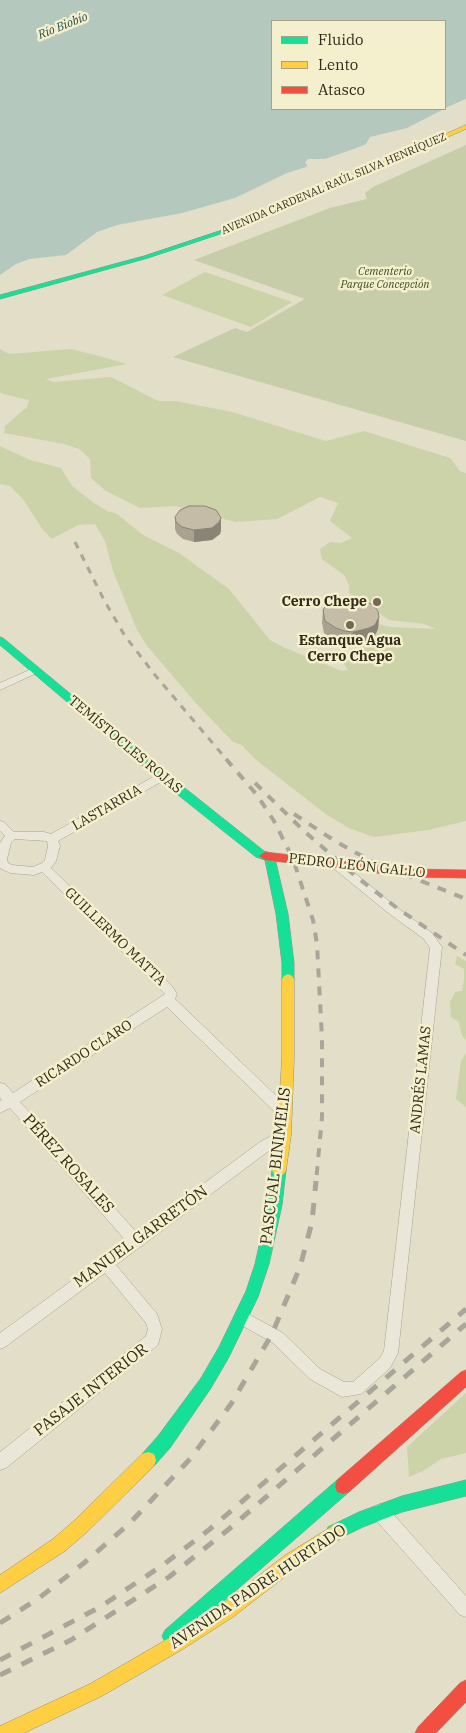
<!DOCTYPE html>
<meta charset="utf-8">
<style>
body{margin:0}
#map{position:relative;width:466px;height:1733px;overflow:hidden;background:#e2dec7;font-family:"IBM Plex Serif",serif}
canvas{display:block}
.legend{position:absolute;left:271px;top:20px;width:175px;height:90px;box-sizing:border-box;background:#f4efcc;border:1px solid #a7a185;margin:0;padding:6px 9px;list-style:none;font-size:15px;color:#332b1b}
.legend li{display:flex;align-items:center;gap:10px;height:25px}
.legend b{width:25px;border:1px solid #a7a185}
</style>
<div id="map">
<canvas width="466" height="1733"></canvas>
<ul class="legend">
<li><b style="height:6px;background:#16e098"></b>Fluido</li>
<li><b style="height:6px;background:#ffcf43"></b>Lento</li>
<li><b style="height:6px;background:#f24e42"></b>Atasco</li>
</ul>
</div>
<script>
const context = document.querySelector('canvas').getContext('2d');
context.lineJoin = 'round';
function fillPath(path, color) { context.fillStyle = color; context.fill(path, 'evenodd'); }
const shape = rows => new Path2D(rows.map(r => 'M' + r).join(''));
function trace(path, color, width, dash) { context.strokeStyle = color; context.lineWidth = width; context.lineCap = dash ? 'butt' : 'round'; context.setLineDash(dash || []); context.stroke(path); }
function write(font, color, halo, rows, align = 'center') {
  context.font = font + ' "IBM Plex Serif",serif'; context.lineWidth = 5; context.setLineDash([]); context.textBaseline = 'middle'; context.strokeStyle = halo; context.fillStyle = color; for (const [text, x, y, turn = 0] of rows) {
    context.save(); context.translate(x, y); context.rotate((+turn || 0) * Math.PI / 180); context.textAlign = isNaN(turn) ? turn : align; if (halo) context.strokeText(text, 0, 0); context.fillText(text, 0, 0); context.restore();
  }
}
fillPath(shape([
 [205,272,292,302,251,327,162,295],
 [0,349,9,354,71,349,99,356,127,364,46,379,53,382,111,377,158,401,176,401,232,412,326,441,364,431,450,458,460,471,466,473,466,821,428,830,374,837,349,828,327,815,255,759,242,745,233,742,194,701,148,647,137,630,113,571,105,541,95,524,78,525,52,539,43,530,23,499,10,486,0,484,0,446,30,460,61,468,72,486,94,503,107,511,117,514,143,535,179,553,229,589,270,640,283,647,342,671,348,670,344,664,346,659,369,638,368,629,379,624,390,627,436,629,424,624,389,620,349,593,349,585,344,575,322,559,320,549,330,542,341,543,352,538,330,521,338,503,320,497,277,519,235,522,176,506,140,508,106,491,91,478,90,459,79,449,64,444,4,433,5,426,27,407,29,400,3,394,0,392],
 [457,956,466,961,466,1040,462,1036,459,1022,451,1017,450,1002,455,992,462,991,464,979,464,969,455,964],
 [466,1053,466,1107,456,1099,461,1061],
 [466,1393,466,1453,441,1459,423,1471,409,1477,407,1447]
]), '#ccd3a9');
fillPath(shape([
 [466,145,466,441,173,357,235,328,247,332,305,299,194,260,330,208,367,199,365,193,373,187]
]), '#c7cca9');
fillPath(shape([
 [0,0,466,0,466,99,445,108,445,21,272,21,272,109,444,109,407,128,370,137,366,144,362,146,325,159,308,159,305,162,307,165,306,167,287,173,235,198,182,213,117,225,97,232,66,255,29,259,16,264,0,275]
]), '#b4c8be');
const street = shape([
 [36,667,39,668,41,670,39,672,0,690,0,683,36,667],
 [162,772,167,776,166,779,58,841,60,846,56,861,51,868,172,986,177,994,175,999,290,1109,292,1113,290,1117,285,1119,280,1117,167,1007,20,1102,137,1233,260,1142,284,1129,289,1131,291,1135,289,1139,270,1150,116,1265,157,1314,162,1329,158,1345,6,1468,0,1470,0,1452,146,1336,148,1329,146,1323,105,1273,5,1347,0,1349,0,1333,126,1241,10,1108,0,1113,0,1101,2,1100,0,1097,0,1083,5,1084,13,1093,165,994,42,872,34,875,10,873,0,868,0,843,5,836,0,831,0,821,4,822,14,832,44,832,51,834,162,772],
 [15,839,47,841,48,846,45,860,42,863,33,867,12,865,8,863,7,859,11,843,15,839],
 [336,860,340,861,395,906,432,933,442,947,398,1353,390,1368,361,1394,342,1397,310,1379,273,1343,236,1322,234,1317,236,1312,241,1310,283,1333,320,1369,344,1382,353,1382,380,1358,384,1351,430,948,424,939,387,912,332,867,330,864,332,861,336,860],
 [380,1504,386,1506,466,1596,466,1617,460,1615,374,1518,372,1512,374,1506,380,1504]
]);
const fast = shape([
 [345,178,347,179,347,181,241,227,148,258,0,299,0,295,144,256,237,225,345,178],
 [0,637,3,638,166,773,264,851,274,854,288,914,294,963,294,979,292,982,284,982,282,979,282,963,276,914,265,860,256,857,158,779,0,645,0,637],
 [279,1164,284,1166,286,1170,282,1205,269,1264,258,1297,229,1357,211,1388,170,1448,154,1466,148,1468,142,1466,140,1460,142,1454,158,1436,201,1378,219,1347,246,1291,255,1264,268,1205,272,1170,274,1166,279,1164],
 [343,1478,349,1480,351,1486,349,1492,177,1642,171,1645,165,1642,162,1636,165,1630,337,1480,343,1478],
 [466,1480,466,1496,402,1512,363,1527,334,1541,328,1539,326,1533,328,1527,359,1512,402,1496,466,1480]
]);
const slow = shape([
 [466,125,466,129,347,181,342,180,466,125],
 [288,974,292,976,294,979,294,1059,291,1135,286,1170,284,1174,279,1176,274,1174,272,1170,277,1135,282,1059,282,979,284,976,288,974],
 [148,1452,154,1454,156,1460,154,1466,87,1532,65,1551,0,1593,0,1575,53,1539,75,1520,142,1454,148,1452],
 [334,1525,340,1527,342,1533,340,1539,296,1568,233,1617,183,1649,102,1696,24,1733,0,1733,0,1726,90,1684,171,1637,221,1605,284,1556,334,1525]
]);
const jam = shape([
 [265,852,411,869,466,870,466,878,411,877,265,860,259,856,265,852],
 [466,1370,466,1387,349,1492,343,1494,337,1492,335,1486,337,1480,461,1372,466,1370],
 [466,1680,466,1702,436,1733,415,1733,418,1727,460,1683,466,1680]
]);
trace(street, '#a6a291', 1);
trace(fast, '#969181', 1);
trace(slow, '#969181', 1);
trace(jam, '#969181', 1);
fillPath(street, '#eae7d9');
fillPath(fast, '#16e098');
fillPath(slow, '#ffcf43');
fillPath(jam, '#f24e42');
trace(shape([
 [75,542,104,600,125,636,155,675,227,760]
]), '#a8a69a', 3, [7, 7]);
trace(shape([
 [226,759,257,795,274,821,293,859,313,920,317,944,322,1039,322,1117,316,1182],
 [255,783,303,830,354,875,397,908,466,955],
 [294,814,335,841,369,860,466,899]
]), '#a8a69a', 4, [9, 9]);
trace(shape([
 [0,1623,39,1598,84,1563,130,1523,190,1459,231,1404,272,1334,300,1267,312,1222,316,1181],
 [0,1660,100,1607,163,1565,210,1529,466,1309],
 [0,1675,71,1640,169,1577,229,1529,466,1324]
]), '#a8a69a', 5, [12, 12]);
fillPath(shape([
 [175,517,221,518,221,530,220,534,212,540,194,542,183,539,177,534,175,529],
 [323,610,379,617,378,629,374,637,368,641,352,644,343,643,335,641,324,633,322,623]
]), '#a9a290');
fillPath(shape([
 [221,518,221,530,220,534,212,540,194,542,194,530],
 [379,617,378,629,374,637,368,641,352,644,353,632]
]), '#8a8476');
const building = shape([
 [189,506,205,506,216,510,221,518,219,522,212,528,194,530,182,527,176,522,175,517,180,510,189,506],
 [340,598,361,599,373,605,378,611,379,617,375,625,369,628,353,632,344,631,336,628,325,621,323,610,326,605,340,598]
]);
fillPath(building, '#c5bca8');
trace(building, '#8a8476', 1);
for (const [x, y, r, color] of [
 [377,602,5,"#706a57"],
 [350,625,5,"#706a57"]
]) { const dot = new Path2D(); dot.arc(x, y, r, 0, 2 * Math.PI); context.fillStyle = color; context.fill(dot); trace(dot, '#f4efcc', 2); }
write('11px', '#332b1b', '#f4efcc', [
 ["AVENIDA CARDENAL RAÚL SILVA HENRÍQUEZ",334,184,-23]
]);
write('italic 11px', '#3c4f22', '#f4efcc', [
 ["Cementerio",385,272],
 ["Parque Concepción",385,285]
]);
write('italic 12px', '#2a4f53', '#f4efcc', [
 ["Río Biobío",63,26,-22]
]);
write('bold 14px', '#332b1b', '#f4efcc', [
 ["Cerro Chepe",367,602],
 ["Estanque Agua",350,641,"center"],
 ["Cerro Chepe",350,657,"center"]
], 'right');
write('14px', '#332b1b', '#f4efcc', [
 ["TEMÍSTOCLES ROJAS",125,745,40],
 ["LASTARRIA",107,808,-30],
 ["PEDRO LEÓN GALLO",357,866,6],
 ["GUILLERMO MATTA",115,937,44],
 ["RICARDO CLARO",84,1054,-33],
 ["ANDRÉS LAMAS",421,1080,-84]
]);
write('16px', '#332b1b', '#f4efcc', [
 ["PÉREZ ROSALES",68,1164,48],
 ["PASCUAL BINIMELIS",276,1166,-83],
 ["MANUEL GARRETÓN",141,1237,-36],
 ["PASAJE INTERIOR",91,1390,-38],
 ["AVENIDA PADRE HURTADO",258,1587,-34]
]);
</script>
